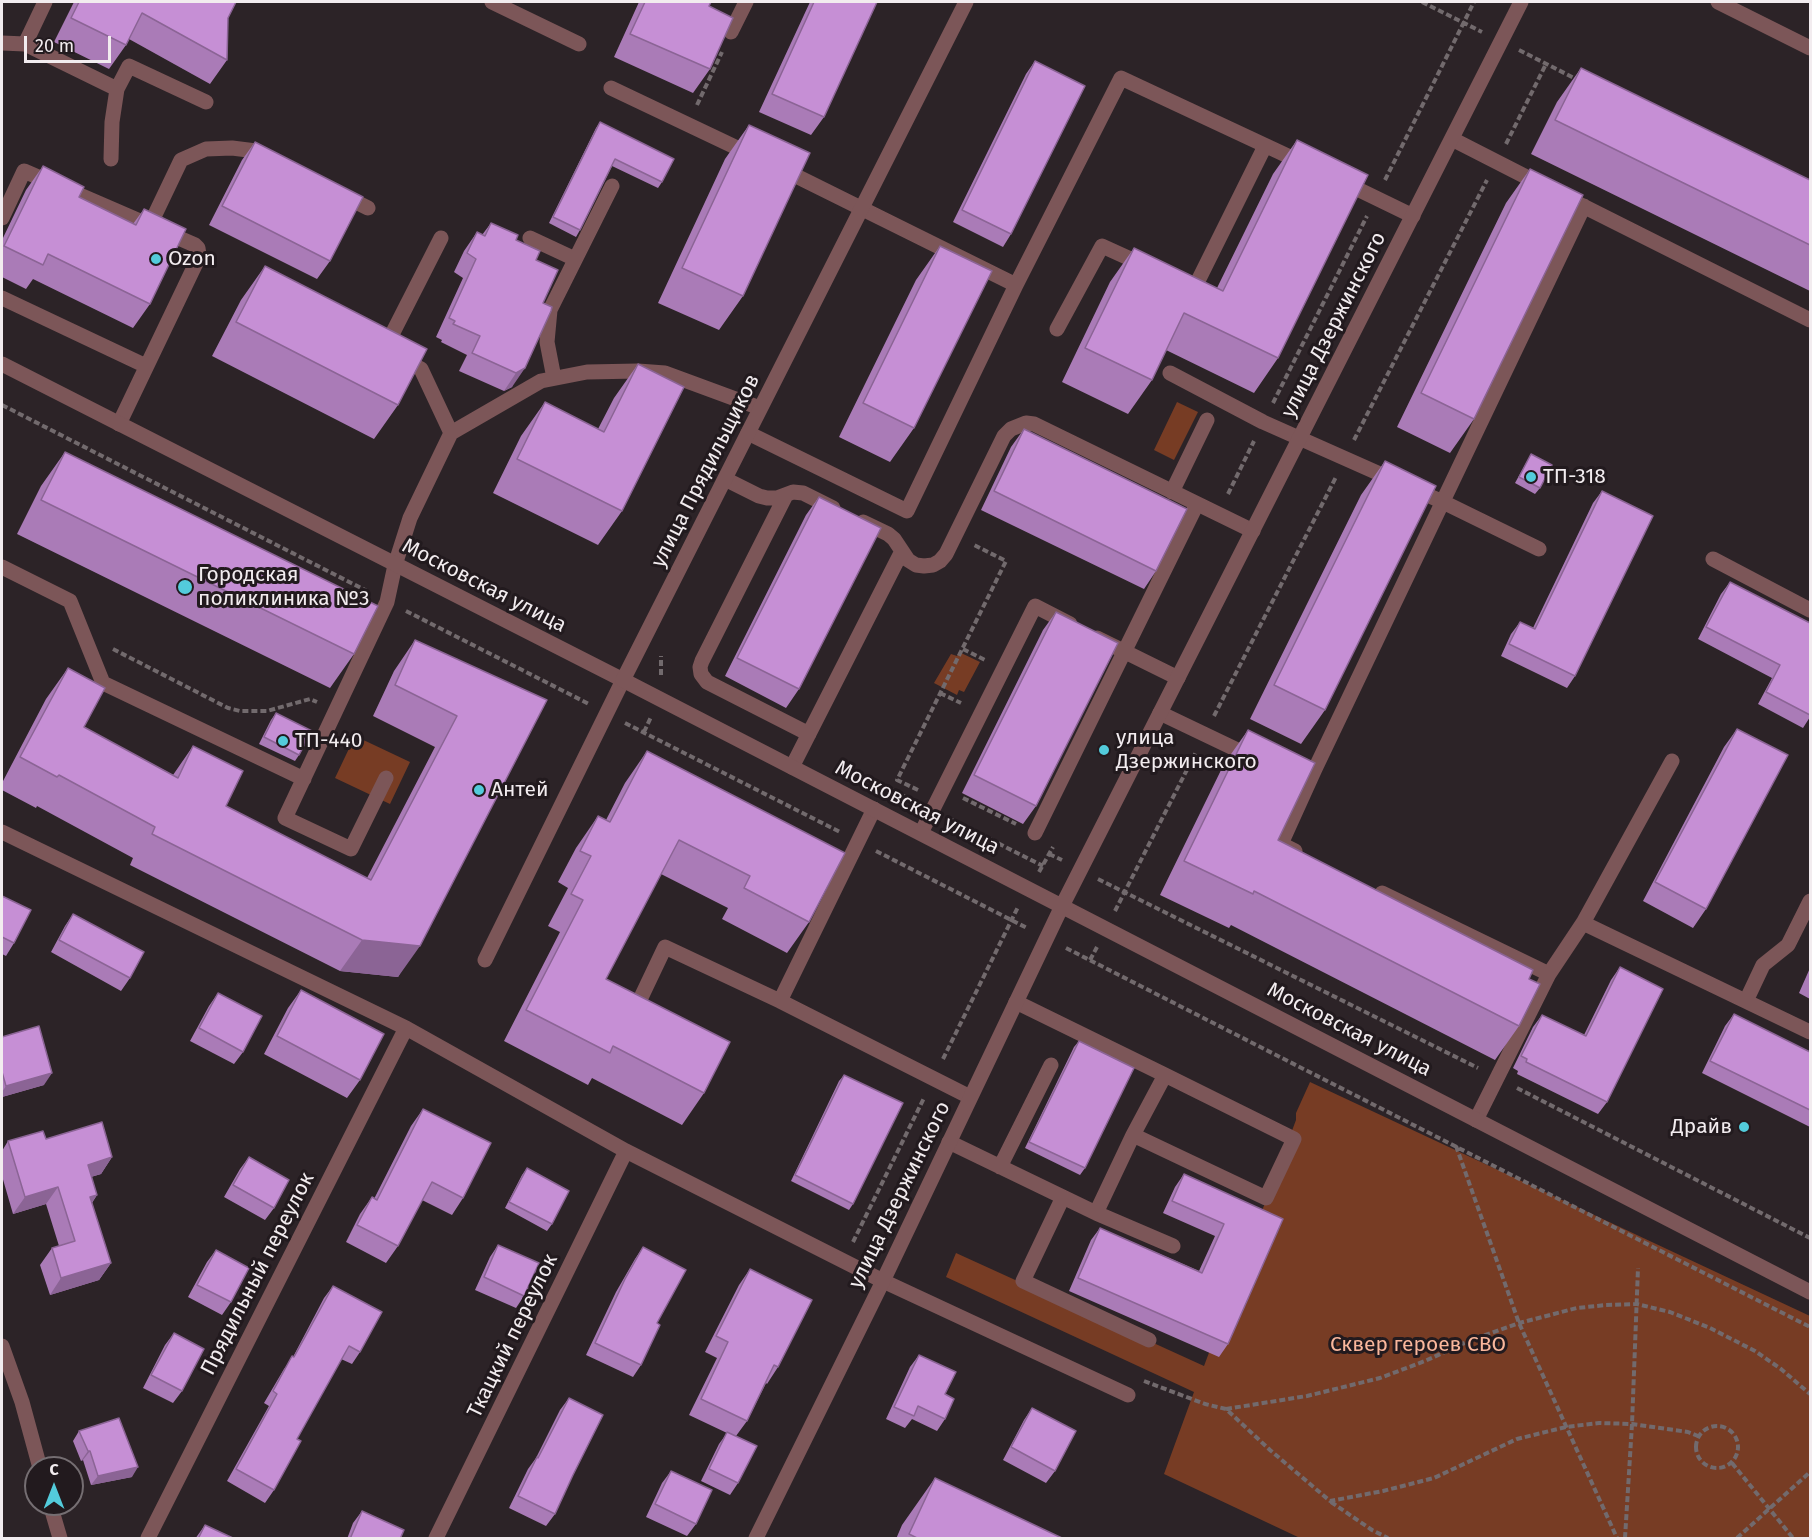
<!DOCTYPE html>
<meta charset="utf-8">
<style>
body{margin:0}
#map{position:relative;width:1812px;height:1540px;overflow:hidden;background:#2c2327;font-family:"Fira Sans",sans-serif}
canvas{display:block}
.frame{position:absolute;inset:0;border:3px solid #f2ecef;pointer-events:none}
.north{position:absolute;left:24px;top:1456px;width:60px;height:60px;box-sizing:border-box;background:#221a1e;border:2px solid #756e72;border-radius:50%;rotate:0deg;font-size:16px;font-weight:700;line-height:24px;text-align:center;color:#f2ecef}
.north::after{content:'';display:block;margin:auto;width:21px;height:27px;background:#53cbdb;clip-path:polygon(50% 0,100% 100%,50% 72%,0 100%)}
.scale{position:absolute;left:24px;top:36px;width:87px;height:27px;box-sizing:border-box;border:3px solid #f2ecef;border-top:0;padding-left:8px;font-size:18px;line-height:21px;white-space:nowrap;color:#f2ecef;-webkit-text-stroke:4px #221a1e;paint-order:stroke}
</style>
<div id="map">
<canvas width="1812" height="1540"></canvas>
<div class="frame"></div>
<div class="north">С</div>
<div class="scale">20 m</div>
</div>
<script>
const context = document.querySelector('canvas').getContext('2d');
context.lineJoin = 'round';
function fillPath(path, color) { context.fillStyle = color; context.fill(path, 'evenodd'); }
const shape = rows => new Path2D(rows.map(r => 'M' + r).join(''));
function trace(path, color, width, dash) { context.strokeStyle = color; context.lineWidth = width; context.lineCap = dash ? 'butt' : 'round'; context.setLineDash(dash || []); context.stroke(path); }
function write(font, color, halo, rows, align = 'center') {
  context.font = font + ' "Fira Sans",sans-serif'; context.lineWidth = 6; context.setLineDash([]); context.textBaseline = 'middle'; context.strokeStyle = halo; context.fillStyle = color; for (const [text, x, y, turn = 0] of rows) {
    context.save(); context.translate(x, y); context.rotate((+turn || 0) * Math.PI / 180); context.textAlign = isNaN(turn) ? turn : align; if (halo) context.strokeText(text, 0, 0); context.fillText(text, 0, 0); context.restore();
  }
}
fillPath(shape([
 [1177,402,1198,412,1174,460,1154,450],
 [959,652,980,662,964,692,959,690,957,695,934,683,951,654,957,656],
 [355,736,410,762,390,804,335,778],
 [1310,1082,1810,1316,1810,1538,1300,1538,1164,1474,1194,1392,946,1277,956,1253,1204,1366,1296,1120,1296,1113]
]), '#773c24');
trace(shape([
 [1422,2,1482,32],
 [1519,50,1576,79],
 [697,105,722,52],
 [1506,144,1546,64],
 [1385,180,1474,2],
 [1273,403,1367,216],
 [2,405,367,591],
 [1354,440,1487,180],
 [1228,494,1254,441],
 [406,611,589,704],
 [113,649,228,708,240,711,267,711,310,699,317,702],
 [963,649,985,660],
 [661,675,661,656],
 [940,693,961,703],
 [1214,716,1336,477],
 [625,723,840,832],
 [644,732,651,717],
 [875,782,914,801],
 [918,790,897,780,1006,561,974,545],
 [963,798,1016,824],
 [950,819,1043,866],
 [876,851,1027,928],
 [1049,854,1062,860],
 [1039,872,1053,847],
 [1098,879,1478,1068],
 [1115,911,1196,752],
 [1066,948,1810,1327],
 [1090,960,1097,947],
 [943,1059,1018,907],
 [1517,1088,1810,1238],
 [1456,1146,1519,1323,1617,1538],
 [853,1242,924,1098],
 [1144,1381,1205,1404,1226,1409,1270,1450,1330,1501,1383,1491,1434,1478,1517,1439,1566,1427,1599,1423,1632,1424,1688,1432,1698,1436],
 [1226,1409,1307,1396,1380,1378,1425,1361,1471,1340,1519,1323,1577,1308,1606,1305,1637,1304,1670,1312,1710,1328,1755,1351,1781,1369,1810,1394],
 '1696 1447a21 21 0 1 1 42 0a21 21 0 1 1-42 0Z',
 [1732,1463,1793,1538],
 [1331,1502,1372,1530,1388,1538],
 [1625,1538,1632,1424,1638,1268],
 [1737,1538,1810,1472]
]), '#726a6d', 4, [6, 3]);
trace(shape([
 [492,2,579,44],
 [731,32,746,2],
 [2,43,25,44,45,2],
 [25,44,117,89,129,66,206,102],
 [611,88,752,155],
 [1452,139,1542,185],
 [111,159,112,122,117,89],
 [782,169,1016,285],
 [1343,182,1413,216],
 [342,195,368,208],
 [1575,202,1810,320],
 [2,218,24,171,195,245,198,248,199,255,198,259,119,424],
 [150,225,181,160,206,149,232,148,256,151,267,157],
 [530,238,575,259],
 [1186,285,1194,289,1265,146],
 [2,298,146,366],
 [1057,329,1102,246,1146,266],
 [384,350,441,238],
 [401,359,421,369,451,433],
 [1170,373,1263,422,1443,502,1539,549],
 [554,378,547,342,550,310,612,186],
 [748,433,907,511,1016,285,1121,78,1305,164],
 [725,479,759,496,767,498,777,498,793,492,803,493,833,508],
 [1172,492,1207,420],
 [786,495,702,661,700,667,701,674,707,682,809,734],
 [863,522,888,534,894,539,908,560,916,565,924,566,933,565,940,561,946,554,1004,436,1011,429,1026,423,1034,424,1253,531],
 [1713,559,1810,610],
 [2,567,70,601,103,683,304,779],
 [1097,638,1178,678],
 [1160,713,1252,757],
 [792,767,902,551],
 [386,778,351,849,285,818,387,602,395,565,410,518,451,433,541,381,587,372,638,371,665,373,760,408],
 [921,833,1035,606,1070,624],
 [1035,833,1197,504],
 [1295,851,1281,844,1315,769,1584,206],
 [1382,893,1549,974],
 [1583,923,1810,1032],
 [780,1001,970,1097],
 [1746,1001,1763,965,1788,945,1810,901],
 [1016,1002,1165,1075,1294,1139,1266,1198,1133,1135,1165,1075],
 [643,1012,636,1008,665,947,780,1001,874,809],
 [1476,1120,1549,974,1583,923,1672,761],
 [1133,1135,1096,1213,1173,1246],
 [949,1142,1096,1213],
 [1000,1167,1051,1065],
 [1063,1197,1023,1281,1149,1340],
 [883,1281,1128,1395]
]), '#7c5658', 15);
trace(shape([
 [2,364,623,680,485,960],
 [2,832,406,1028,626,1151,883,1281],
 [2,1346,22,1402,40,1468],
 [50,1504,60,1538],
 [148,1538,406,1028],
 [436,1538,626,1151]
]), '#7c5658', 15);
trace(shape([
 [966,2,623,680,1810,1292],
 [1718,2,1810,48],
 [756,1538,883,1281,1062,906,1521,2]
]), '#7c5658', 15);
fillPath(shape([
 [74,2,236,2,228,18,227,60,210,84,129,39,126,45,109,69,54,42],
 [639,2,711,2,709,6,710,69,693,93,614,57],
 [810,2,877,2,824,117,811,135,759,112],
 [1035,61,1011,234,1003,247,953,222,1026,74],
 [1581,68,1810,180,1810,291,1531,154,1557,102],
 [600,122,662,182,658,188,612,166,580,230,576,237,549,223,596,128],
 [749,125,743,296,719,330,658,303,725,159],
 [1297,140,1278,358,1254,393,1166,350,1152,380,1128,414,1062,382,1110,282,1134,248,1217,288,1273,174],
 [255,142,330,261,317,279,209,225,242,160],
 [43,166,79,197,133,224,144,209,150,304,133,328,33,279,26,289,2,277,2,240,26,190],
 [1530,169,1474,419,1450,453,1397,427,1506,203],
 [491,223,516,240,536,260,543,303,512,387,504,391,459,371,467,355,441,342,442,340,436,337,463,278,454,272,464,251,477,232,482,235],
 [940,246,914,428,890,462,839,437,916,280],
 [265,266,398,405,374,439,212,356,241,300],
 [638,364,622,511,598,545,493,493,521,436,545,402,598,429,614,398],
 [1024,429,1156,571,1144,589,981,510,1011,447],
 [65,452,354,654,330,688,17,534,41,486],
 [1531,454,1540,488,1535,494,1515,483],
 [1385,461,1325,710,1301,744,1250,719,1361,495],
 [1602,491,1575,676,1567,688,1501,656,1511,634,1520,622,1533,628,1593,503],
 [819,497,799,689,786,708,725,676,806,515],
 [1730,582,1810,623,1810,717,1803,728,1758,704,1772,678,1698,639,1721,594],
 [1056,612,1036,806,1023,824,962,793,1043,630],
 [415,640,547,700,398,977,340,971,130,865,133,858,37,806,36,808,2,790,2,783,46,699,68,668,84,727,173,775,193,746,226,806,367,878,435,747,373,716,394,671],
 [276,713,299,755,295,761,259,744,271,720],
 [1737,729,1706,909,1693,928,1643,901,1724,747],
 [1248,730,1278,840,1529,979,1519,1026,1495,1060,1231,925,1229,928,1160,895,1224,764],
 [647,751,809,922,787,953,722,919,728,908,661,874,606,979,704,1093,682,1125,592,1078,588,1085,504,1041,560,932,548,926,568,888,558,882,576,848,598,816,606,820,625,783],
 [2,896,14,943,6,956,2,954],
 [73,914,130,978,121,991,51,952,65,926],
 [1620,967,1607,1102,1598,1114,1517,1074,1518,1071,1513,1068,1533,1027,1542,1015,1584,1035,1611,980],
 [1810,968,1810,999,1799,993],
 [301,990,360,1080,347,1098,264,1054,288,1008],
 [218,993,243,1052,234,1064,190,1041,209,1006],
 [1734,1014,1810,1052,1810,1127,1702,1073,1725,1026],
 [2,1037,44,1085,2,1097],
 [1079,1041,1085,1168,1080,1175,1025,1148,1074,1047],
 [844,1075,853,1204,849,1210,791,1181,839,1081],
 [423,1109,463,1198,452,1215,422,1200,398,1246,386,1263,346,1242,360,1214,372,1197,374,1199,411,1126],
 [46,1139,112,1157,101,1174,91,1177,97,1195,92,1203,111,1263,99,1280,50,1295,40,1265,52,1248,59,1246,46,1204,13,1214,2,1176,2,1151,8,1141],
 [249,1157,274,1208,265,1220,224,1197,240,1169],
 [527,1168,552,1224,547,1231,505,1208,522,1175],
 [1184,1174,1283,1219,1228,1344,1219,1357,1069,1291,1091,1240,1100,1228,1199,1271,1215,1236,1163,1213,1175,1187],
 [498,1245,524,1296,516,1308,475,1290,490,1257],
 [643,1247,657,1323,641,1365,633,1377,586,1355,616,1292,635,1259],
 [216,1250,231,1302,222,1315,188,1297,207,1262],
 [750,1269,778,1367,767,1384,766,1383,747,1421,736,1436,738,1483,730,1495,701,1481,719,1444,727,1433,689,1415,717,1358,705,1352,739,1285],
 [333,1286,360,1352,352,1364,341,1359,297,1439,274,1490,265,1503,227,1481,269,1406,264,1403,284,1369,293,1357,324,1298],
 [174,1333,182,1391,173,1403,143,1388,165,1345],
 [919,1355,945,1394,945,1419,937,1431,912,1419,905,1428,886,1419,910,1367],
 [569,1398,573,1475,555,1514,546,1526,509,1508,528,1469,536,1458,560,1410],
 [1032,1408,1055,1471,1046,1483,1003,1460,1024,1420],
 [79,1431,132,1477,91,1485,83,1460,81,1461,73,1441],
 [671,1471,696,1524,687,1536,646,1517,662,1483],
 [935,1478,1064,1539,896,1539,902,1525],
 [362,1511,400,1539,347,1539,353,1523],
 [205,1525,235,1539,195,1539]
]), '#aa7bb7');
fillPath(shape([
 [525,368,512,387,504,391,516,373],
 [362,940,420,946,398,977,340,971],
 [52,1073,44,1085,2,1097,2,1092,6,1086],
 [112,1157,101,1174,76,1181,88,1165],
 [58,1187,46,1204,13,1214,25,1197],
 [97,1195,85,1212,90,1197],
 [111,1263,99,1280,50,1295,61,1278],
 [88,1451,90,1451,83,1460,81,1461],
 [138,1467,132,1477,91,1485,98,1476]
]), '#8b6495');
const building = shape([
 [79,2,236,2,228,18,227,60,142,13,126,45,71,18,79,2],
 [645,2,711,2,709,6,733,18,710,69,630,34,645,2],
 [814,2,877,2,824,117,772,94,814,2],
 [1035,61,1085,86,1011,234,962,210,1035,61],
 [1581,68,1810,180,1810,245,1555,120,1581,68],
 [600,122,674,159,662,182,615,159,580,230,553,217,600,122],
 [749,125,810,153,743,296,682,268,749,125],
 [1297,140,1368,175,1278,358,1184,313,1152,380,1085,348,1134,248,1223,291,1297,140],
 [255,142,363,197,330,261,222,206,255,142],
 [43,166,84,187,79,197,136,225,144,209,186,229,150,304,48,254,43,265,4,246,43,166],
 [1530,169,1583,195,1474,419,1421,393,1530,169],
 [491,223,518,235,516,240,540,251,536,260,558,270,543,303,552,307,551,311,525,368,516,373,472,353,480,336,453,324,455,321,449,318,476,259,467,253,477,232,485,236,491,223],
 [940,246,992,271,914,428,863,403,940,246],
 [265,266,427,349,398,405,236,322,265,266],
 [638,364,684,387,622,511,517,459,545,402,604,432,638,364],
 [1024,429,1187,509,1156,571,994,491,1024,429],
 [65,452,378,606,354,654,41,500,65,452],
 [1531,454,1552,465,1540,488,1519,477,1531,454],
 [1385,461,1436,486,1325,710,1274,685,1385,461],
 [1602,491,1653,516,1575,676,1509,644,1520,622,1535,629,1602,491],
 [819,497,881,528,799,689,737,658,819,497],
 [1730,582,1810,623,1810,715,1766,692,1780,665,1706,627,1730,582],
 [1056,612,1118,643,1036,806,974,775,1056,612],
 [415,640,547,700,420,946,362,940,152,834,155,827,59,775,57,777,20,757,68,668,105,688,84,727,178,778,193,746,243,771,226,806,371,880,457,716,395,685,415,640],
 [276,713,312,731,299,755,264,737,276,713],
 [1737,729,1788,755,1706,909,1655,882,1737,729],
 [1248,730,1315,763,1278,840,1533,970,1529,979,1540,984,1519,1026,1254,891,1253,894,1184,861,1248,730],
 [647,751,845,853,809,922,744,888,750,876,679,840,606,979,730,1042,704,1093,613,1046,610,1053,526,1010,583,900,571,894,591,856,580,851,598,816,610,822,647,751],
 [2,896,31,910,14,943,2,937,2,896],
 [73,914,144,952,130,978,59,940,73,914],
 [1620,967,1663,989,1607,1102,1526,1062,1527,1059,1521,1056,1542,1015,1586,1036,1620,967],
 [301,990,384,1034,360,1080,277,1036,301,990],
 [218,993,262,1016,243,1052,199,1028,218,993],
 [1734,1014,1810,1052,1810,1110,1710,1061,1734,1014],
 [39,1026,52,1073,6,1086,2,1072,2,1037,39,1026],
 [1079,1041,1134,1068,1085,1168,1029,1142,1079,1041],
 [844,1075,903,1103,853,1204,795,1175,844,1075],
 [423,1109,491,1143,463,1198,432,1182,398,1246,357,1225,372,1197,377,1200,423,1109],
 [102,1122,112,1157,88,1165,97,1195,90,1197,111,1263,61,1278,52,1248,75,1241,58,1187,25,1197,8,1141,43,1131,46,1139,102,1122],
 [249,1157,289,1180,274,1208,233,1185,249,1157],
 [527,1168,569,1191,552,1224,509,1202,527,1168],
 [1184,1174,1283,1219,1228,1344,1078,1278,1100,1228,1202,1273,1224,1224,1172,1201,1184,1174],
 [498,1245,539,1263,524,1296,484,1277,498,1245],
 [643,1247,686,1270,657,1323,660,1325,641,1365,595,1343,625,1279,643,1247],
 [216,1250,249,1268,231,1302,197,1285,216,1250],
 [750,1269,812,1300,778,1367,774,1365,747,1421,701,1399,728,1342,716,1336,750,1269],
 [333,1286,382,1312,360,1352,349,1346,297,1439,301,1441,274,1490,236,1469,277,1394,273,1391,292,1356,294,1357,333,1286],
 [174,1333,204,1349,182,1391,151,1375,174,1333],
 [919,1355,956,1372,945,1394,954,1399,945,1419,918,1406,914,1416,894,1407,919,1355],
 [569,1398,603,1415,573,1475,555,1514,518,1496,537,1457,538,1458,569,1398],
 [1032,1408,1076,1431,1055,1471,1011,1447,1032,1408],
 [119,1418,138,1467,98,1476,90,1451,88,1451,79,1431,119,1418],
 [727,1432,757,1446,738,1483,709,1469,727,1432],
 [671,1471,712,1490,696,1524,655,1504,671,1471],
 [935,1478,1064,1539,919,1539,909,1534,935,1478],
 [362,1511,404,1530,400,1539,350,1539,362,1511],
 [205,1525,235,1539,198,1539,205,1525]
]);
fillPath(building, '#c68fd5');
trace(building, '#8b6495', 1.5);
for (const [x, y, r, color] of [
 [156,259,6,"#53cbdb"],
 [1531,477,6,"#53cbdb"],
 [185,587,8,"#53cbdb"],
 [283,741,6,"#53cbdb"],
 [1104,750,6,"#53cbdb"],
 [479,790,6,"#53cbdb"],
 [1744,1127,6,"#53cbdb"]
]) { const dot = new Path2D(); dot.arc(x, y, r, 0, 2 * Math.PI); context.fillStyle = color; context.fill(dot); trace(dot, '#221a1e', 2); }
write('21px', '#f2ecef', '#221a1e', [
 ["Ozon",168,259],
 ["ТП-318",1543,477],
 ["Городская",198,575],
 ["поликлиника №3",198,599],
 ["улица",1116,738],
 ["Дзержинского",1116,762],
 ["ТП-440",295,741],
 ["Антей",491,790],
 ["Драйв",1732,1127,"right"]
], 'left');
write('21px', '#f2ecef', '#221a1e', [
 ["улица Дзержинского",1334,325,-63],
 ["улица Прядильщиков",706,471,-63],
 ["Московская улица",484,586,27],
 ["Московская улица",917,808,27],
 ["Московская улица",1349,1030,27],
 ["улица Дзержинского",900,1195,-64],
 ["Прядильный переулок",258,1274,-63],
 ["Ткацкий переулок",513,1336,-64]
]);
write('21px', '#fab79c', '#221a1e', [
 ["Сквер героев СВО",1418,1345]
]);
</script>
